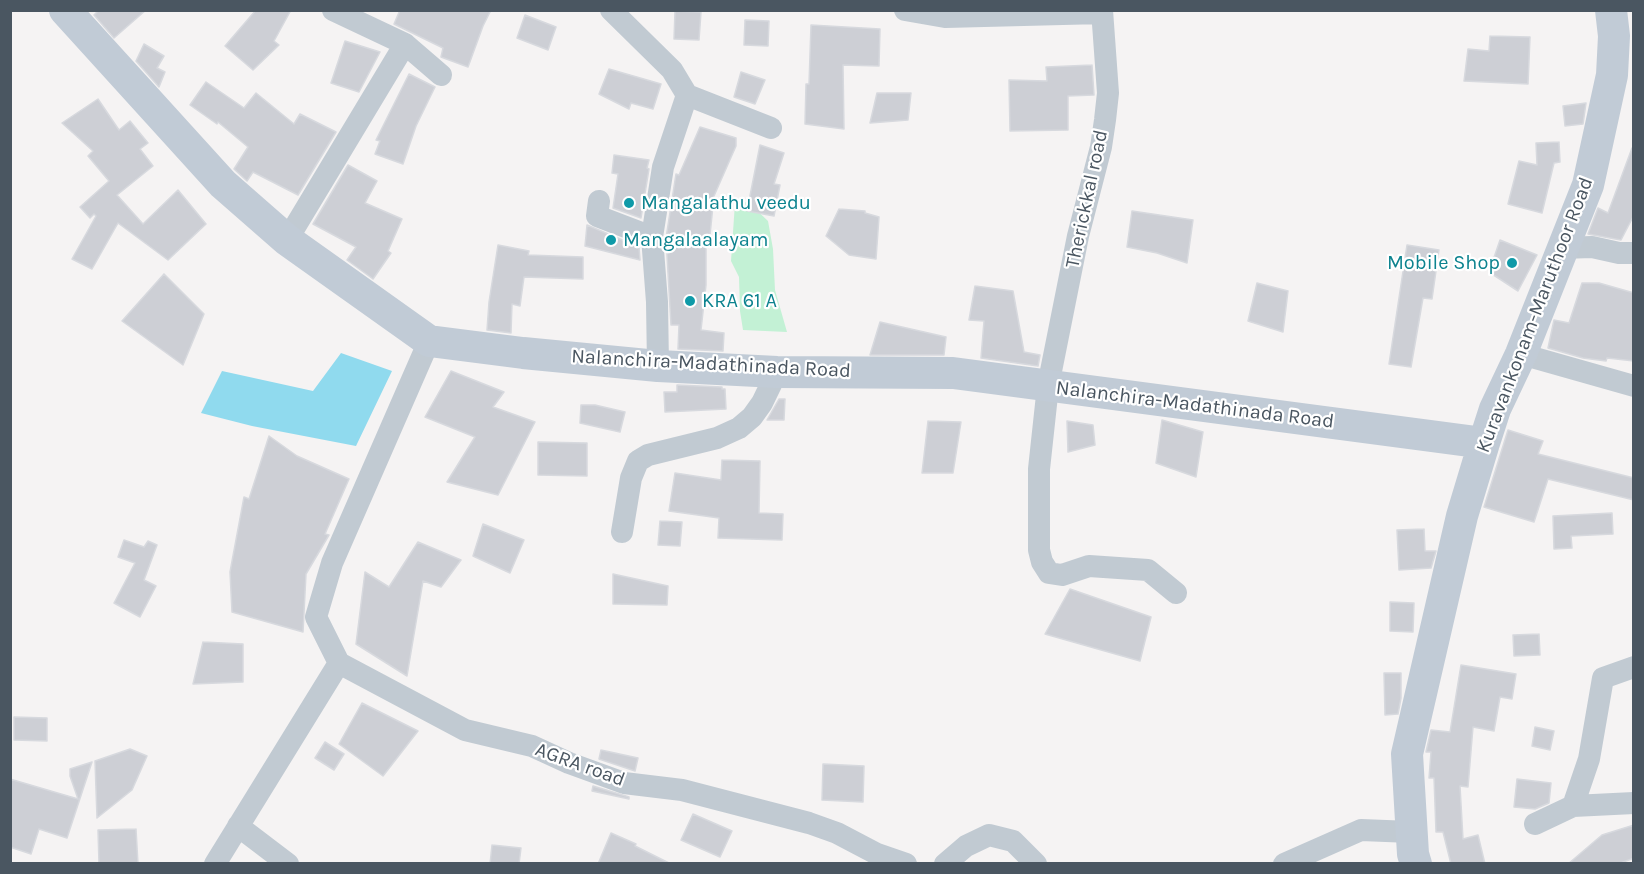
<!DOCTYPE html>
<style>
body{margin:0}
#map{position:relative;width:1644px;height:874px;overflow:hidden;background:#f5f3f3;font-family:Karla,sans-serif}
canvas{display:block}
.frame{position:absolute;inset:0;border:12px solid #4a5661;pointer-events:none}
</style>
<div id="map">
<canvas width="1644" height="874"></canvas>
<div class="frame"></div>
</div>
<script>
const context = document.querySelector('canvas').getContext('2d');
context.lineJoin = 'round';
function fillPath(path, color) { context.fillStyle = color; context.fill(path, 'evenodd'); }
const shape = rows => new Path2D(rows.map(r => 'M' + r).join(''));
function trace(path, color, width, dash) { context.strokeStyle = color; context.lineWidth = width; context.lineCap = dash ? 'butt' : 'round'; context.setLineDash(dash || []); context.stroke(path); }
function write(font, color, halo, rows, align = 'center') {
  context.font = font + ' Karla,sans-serif'; context.lineWidth = 4.5; context.setLineDash([]); context.textBaseline = 'middle'; context.strokeStyle = halo; context.fillStyle = color; for (const [text, x, y, turn = 0] of rows) {
    context.save(); context.translate(x, y); context.rotate((+turn || 0) * Math.PI / 180); context.textAlign = isNaN(turn) ? turn : align; if (halo) context.strokeText(text, 0, 0); context.fillText(text, 0, 0); context.restore();
  }
}
fillPath(shape([
 [748,202,768,221,773,249,775,290,787,332,743,330,740,311,739,277,731,261,735,203]
]), '#c3f1d5');
fillPath(shape([
 [341,353,392,371,356,446,252,426,201,413,222,371,313,391]
]), '#90daee');
const building = shape([
 [99,10,146,10,114,38,94,15,99,10],
 [256,10,291,10,274,41,279,45,253,70,225,46,256,10],
 [400,10,491,10,483,26,468,67,441,57,443,48,394,24,400,10],
 [675,11,701,12,699,40,674,39,675,11],
 [525,15,556,27,548,50,517,38,525,15],
 [745,20,769,21,768,46,744,45,745,20],
 [811,25,880,29,879,66,843,65,844,129,805,124,806,84,809,84,811,25],
 [1490,36,1530,37,1528,84,1464,81,1468,49,1489,51,1490,36],
 [345,41,380,52,359,92,331,83,345,41],
 [144,44,164,56,157,68,165,72,159,87,136,61,144,44],
 [1092,65,1094,95,1068,96,1068,130,1010,131,1009,80,1047,81,1046,67,1092,65],
 [609,69,661,84,653,109,631,103,629,109,599,94,609,69],
 [741,72,765,80,755,104,734,97,741,72],
 [409,74,435,87,416,126,403,164,375,154,380,141,376,140,409,74],
 [206,82,244,108,256,93,294,124,300,114,336,132,298,195,253,172,247,181,234,169,248,147,218,122,217,124,190,105,206,82],
 [877,93,911,93,908,120,870,123,877,93],
 [98,99,119,130,130,121,148,143,140,149,153,166,117,195,143,224,178,190,206,224,168,260,118,223,92,269,72,259,96,216,94,214,90,218,80,207,109,181,88,156,93,151,62,123,98,99],
 [1586,103,1583,124,1565,126,1563,106,1586,103],
 [700,127,736,138,736,146,714,196,710,235,706,235,706,285,701,330,724,333,723,351,678,349,679,325,671,325,666,238,676,174,679,175,700,127],
 [1559,142,1560,162,1554,163,1542,213,1508,204,1519,161,1537,165,1536,143,1559,142],
 [760,145,784,153,774,184,780,185,774,216,747,211,760,145],
 [1632,148,1634,149,1634,215,1621,240,1588,234,1598,208,1608,213,1632,148],
 [614,155,649,160,647,168,649,169,641,218,613,208,618,174,612,173,614,155],
 [348,165,377,181,365,203,402,219,388,251,391,253,373,279,347,260,356,247,313,224,348,165],
 [839,209,865,211,865,213,879,217,876,259,849,255,826,236,839,209],
 [1132,211,1193,220,1187,263,1157,253,1127,247,1132,211],
 [587,225,639,247,640,260,585,246,587,225],
 [1500,240,1537,255,1518,291,1489,272,1500,240],
 [498,245,529,251,528,255,583,257,583,279,524,277,520,306,512,304,511,333,487,330,489,302,498,245],
 [1407,245,1439,250,1432,299,1423,298,1411,367,1389,364,1407,245],
 [164,274,204,314,183,365,122,321,164,274],
 [1257,283,1288,291,1283,332,1248,321,1257,283],
 [1582,283,1599,283,1634,293,1634,361,1607,358,1606,361,1583,358,1548,348,1554,320,1569,323,1582,283],
 [975,286,1013,291,1024,352,1040,355,1038,366,981,358,984,321,969,320,975,286],
 [880,322,946,337,944,355,870,355,880,322],
 [451,371,504,392,493,407,535,422,498,495,447,482,475,437,425,417,451,371],
 [677,385,722,387,722,389,725,389,726,409,665,412,664,392,677,392,677,385],
 [779,399,785,399,784,420,767,420,779,399],
 [581,405,595,405,625,412,620,432,580,423,581,405],
 [1162,420,1203,432,1196,477,1156,463,1162,420],
 [928,421,961,422,953,473,922,473,928,421],
 [1067,421,1093,425,1095,445,1068,452,1067,421],
 [1508,430,1543,441,1538,454,1634,478,1634,500,1548,479,1534,522,1484,507,1508,430],
 [269,436,297,456,349,479,325,534,329,535,306,574,303,632,232,612,230,572,244,497,249,499,269,436],
 [538,442,587,443,587,476,538,475,538,442],
 [722,460,760,461,759,513,783,514,782,540,718,538,719,518,669,511,675,473,721,480,722,460],
 [1612,513,1613,534,1571,536,1572,548,1554,549,1553,516,1612,513],
 [660,521,682,522,680,546,658,545,660,521],
 [483,524,524,540,510,573,473,556,483,524],
 [1424,529,1425,551,1436,551,1431,568,1399,570,1397,530,1424,529],
 [124,540,144,547,148,541,157,545,144,580,156,586,140,617,114,603,135,563,118,557,124,540],
 [418,542,461,560,441,587,423,581,407,676,356,644,365,572,389,587,418,542],
 [613,574,668,586,667,605,613,604,613,574],
 [1070,589,1151,617,1140,661,1045,634,1070,589],
 [1390,602,1414,603,1413,632,1390,631,1390,602],
 [1539,634,1540,655,1514,656,1513,635,1539,634],
 [203,642,243,644,243,682,193,684,203,642],
 [1461,665,1516,674,1512,699,1500,697,1494,731,1473,727,1468,787,1460,786,1463,839,1478,835,1485,864,1451,864,1443,832,1436,832,1434,778,1429,778,1431,752,1426,752,1431,730,1450,732,1461,665],
 [1384,673,1401,673,1401,698,1398,714,1385,715,1384,673],
 [362,703,418,731,383,776,339,744,362,703],
 [14,717,47,718,47,741,14,740,14,717],
 [1535,727,1554,731,1550,750,1532,746,1535,727],
 [325,742,344,754,334,770,315,758,325,742],
 [130,749,147,756,132,790,97,818,95,761,130,749],
 [601,750,638,758,635,771,599,759,601,750],
 [92,762,67,838,39,829,31,854,10,847,10,779,78,799,70,776,70,769,92,762],
 [823,764,864,766,863,802,822,800,823,764],
 [1517,779,1551,783,1549,803,1535,809,1514,807,1517,779],
 [593,786,629,797,629,799,592,791,593,786],
 [693,814,732,831,720,857,681,840,693,814],
 [1634,825,1634,858,1618,864,1568,864,1602,835,1634,825],
 [136,829,138,864,99,864,98,830,136,829],
 [611,833,636,844,635,846,671,864,598,864,611,833],
 [492,845,521,848,519,864,490,864,492,845]
]);
fillPath(building, '#cdcfd5');
trace(building, '#d7d9de', 1.5);
trace(shape([
 [333,10,405,44,441,75],
 [611,10,672,70,687,95,663,167,652,237,657,302,658,366],
 [905,10,945,17,1102,13],
 [1102,10,1108,93,1105,120,1101,147,1078,236,1048,386,1039,469,1039,550,1042,562,1049,573,1062,575,1089,566,1148,570,1176,593],
 [687,95,771,128],
 [599,201,597,216,652,237],
 [287,240,405,44],
 [1561,248,1592,247,1619,253,1634,253],
 [1521,354,1634,386],
 [622,532,631,478,638,461,648,455,717,438,739,428,752,417,762,403,777,372],
 [339,663,465,730,532,746,569,763,624,783,682,790,809,823,837,833,877,854,906,864],
 [1573,806,1589,759,1603,678,1634,667],
 [1535,824,1573,806,1634,803],
 [238,826,288,864],
 [215,864,339,663,316,617,332,563,429,341],
 [945,864,966,846,989,835,1013,841,1036,864],
 [1284,864,1361,830,1411,832]
]), '#c1cad2', 22);
trace(shape([
 [65,10,223,184,287,240,429,341,523,353,658,366,777,372,953,373,1484,443],
 [1416,864,1413,854,1407,754,1462,516,1484,443,1495,409,1521,354,1588,185,1612,75,1614,36,1611,10]
]), '#c1cbd6', 32);
for (const [x, y, r, color] of [
 [629,203,6,"#0f9aa8"],
 [611,240,6,"#0f9aa8"],
 [1512,263,6,"#0f9aa8"],
 [690,301,6,"#0f9aa8"]
]) { const dot = new Path2D(); dot.arc(x, y, r, 0, 2 * Math.PI); context.fillStyle = color; context.fill(dot); trace(dot, '#fff', 2); }
write('20px', '#4a5661', '#fff', [
 ["Therickkal road",1087,199,-78],
 ["Kuravankonam-Maruthoor Road",1535,315,-69],
 ["Nalanchira-Madathinada Road",711,364,3],
 ["Nalanchira-Madathinada Road",1195,405,7],
 ["AGRA road",580,765,20]
]);
write('20px', '#0d838f', '#fff', [
 ["Mangalathu veedu",641,203],
 ["Mangalaalayam",623,240],
 ["Mobile Shop",1500,263,"right"],
 ["KRA 61 A",702,301]
], 'left');
</script>
